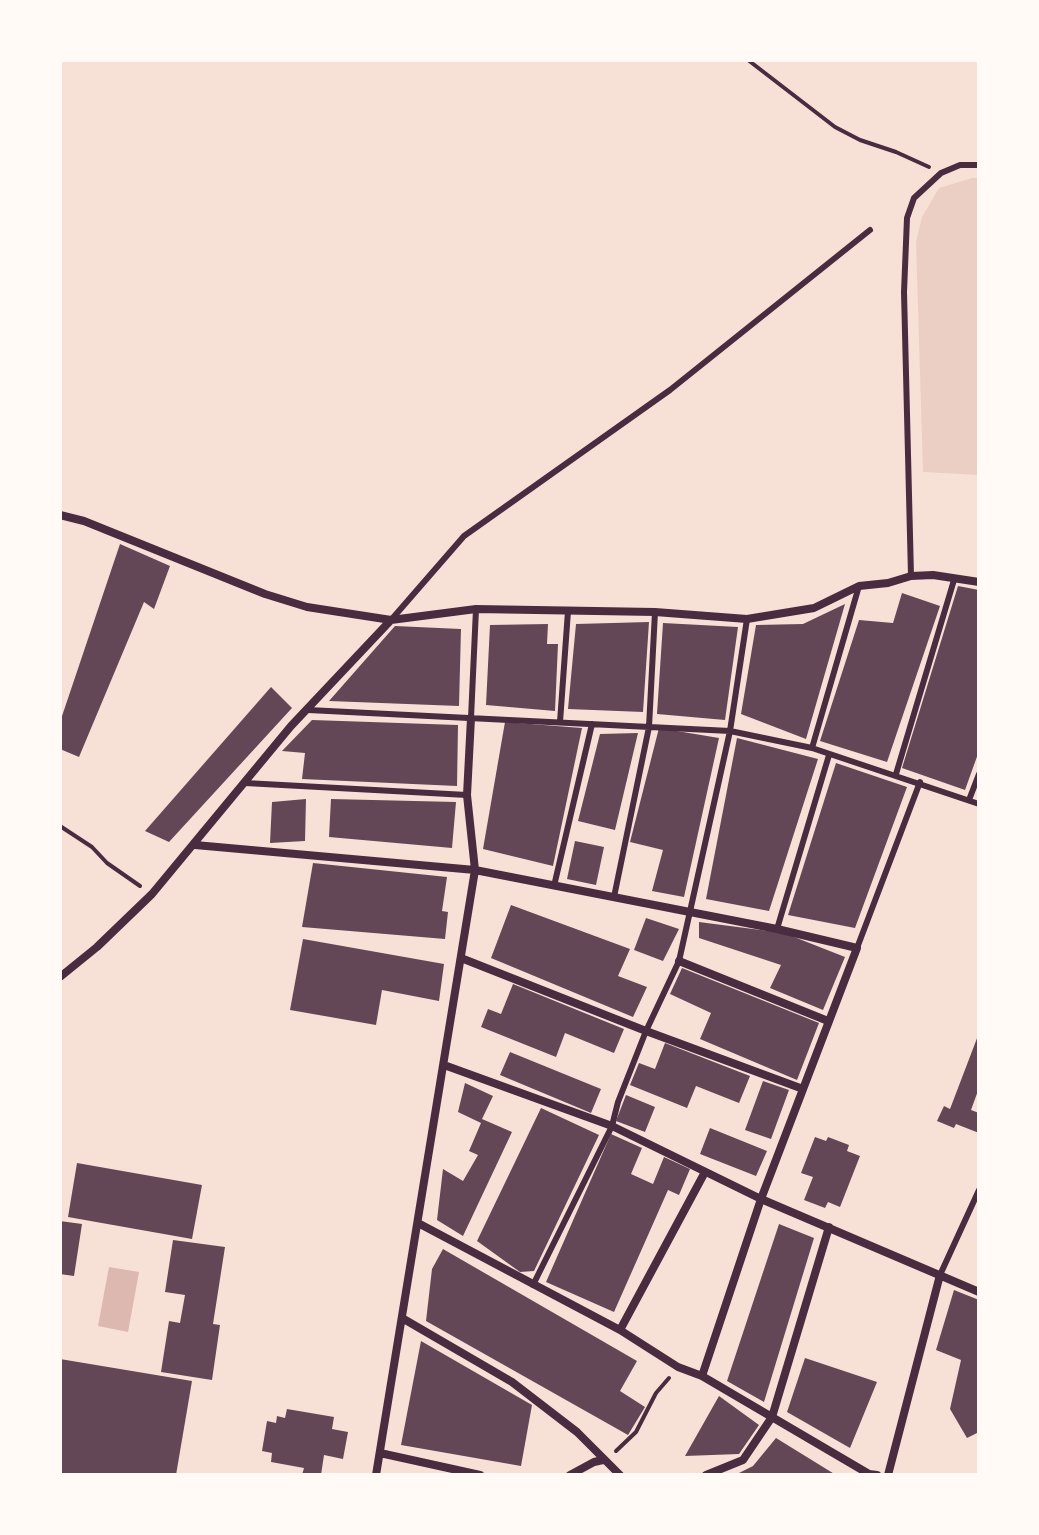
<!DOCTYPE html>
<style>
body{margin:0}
#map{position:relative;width:1039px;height:1535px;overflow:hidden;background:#f7e1d7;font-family:Bitter,serif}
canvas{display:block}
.frame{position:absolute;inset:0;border:62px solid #fffaf5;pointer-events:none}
</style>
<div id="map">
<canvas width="1039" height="1535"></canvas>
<div class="frame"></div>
</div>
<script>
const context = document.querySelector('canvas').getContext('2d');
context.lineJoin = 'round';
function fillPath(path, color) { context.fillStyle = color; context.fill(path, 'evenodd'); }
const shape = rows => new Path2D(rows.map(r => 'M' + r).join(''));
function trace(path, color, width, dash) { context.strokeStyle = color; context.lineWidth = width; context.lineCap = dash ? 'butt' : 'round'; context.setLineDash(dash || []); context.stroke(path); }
fillPath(shape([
 [972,178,979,178,979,475,923,472,916,242,922,217,939,188]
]), '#ebcfc5');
fillPath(shape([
 [109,1267,139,1272,128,1332,98,1326]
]), '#dcb8b0');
fillPath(shape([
 [120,544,170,566,154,609,144,602,79,757,60,749,60,722],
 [958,586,979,590,979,751,965,790,902,768],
 [902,593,940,606,887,762,820,741,859,620,893,623],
 [845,604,806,739,741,714,756,625,803,624],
 [649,622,643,712,568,709,576,624],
 [663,623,738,627,725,720,657,714],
 [548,624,547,644,558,644,555,711,486,705,490,625],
 [395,626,461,629,459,706,329,701],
 [271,687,292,708,169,842,145,831],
 [312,720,458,725,457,786,302,779,305,753,282,751],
 [505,722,582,728,553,866,483,849],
 [659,728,719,738,684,897,652,891,663,850,630,842],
 [638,733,615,830,578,821,600,734],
 [737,738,818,759,769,911,706,899],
 [836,763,907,787,855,928,788,915],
 [306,799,305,841,270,843,272,802],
 [331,799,456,802,452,848,329,837],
 [575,841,604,847,596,885,567,879],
 [313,863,447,877,442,911,448,912,445,939,302,927],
 [511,905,630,949,618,976,647,987,633,1017,491,958],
 [646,918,679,929,663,961,634,950],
 [699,922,784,933,845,957,823,1010,770,988,781,965,699,938],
 [303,939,444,964,439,1001,382,990,376,1025,290,1010],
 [682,968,819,1023,797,1080,700,1039,711,1013,670,994],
 [513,984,624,1029,614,1053,565,1033,556,1057,481,1027,488,1009,501,1014],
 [979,1033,979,1088,971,1110,979,1113,979,1133,956,1124,954,1128,937,1121,944,1106,950,1109],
 [665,1043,750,1076,739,1103,696,1086,687,1108,630,1085,639,1063,655,1069],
 [510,1052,601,1089,591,1113,500,1075],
 [763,1081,789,1090,771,1139,745,1130],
 [465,1083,493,1096,482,1119,512,1132,463,1236,437,1220,443,1169,463,1181,478,1155,469,1151,481,1123,458,1112],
 [626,1095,655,1107,645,1132,616,1121],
 [541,1108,599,1135,534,1271,520,1272,477,1241],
 [710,1128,767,1151,756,1176,700,1154],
 [611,1134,642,1148,631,1174,653,1184,664,1157,690,1169,679,1195,668,1190,614,1312,546,1282],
 [815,1137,826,1141,828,1137,849,1145,847,1151,860,1156,840,1207,828,1202,825,1208,804,1200,813,1177,801,1173],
 [77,1163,202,1185,192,1239,68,1217],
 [60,1221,82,1224,74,1276,60,1274],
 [779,1224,814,1238,764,1402,727,1381],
 [173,1240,225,1247,213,1324,220,1325,212,1380,161,1372,169,1321,180,1323,185,1295,165,1292],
 [443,1249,637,1361,620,1391,645,1407,628,1435,426,1321,432,1269],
 [954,1290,979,1300,979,1432,967,1438,950,1409,961,1360,936,1350],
 [421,1341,532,1405,521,1466,401,1445],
 [805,1358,877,1382,850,1448,787,1412],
 [60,1359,192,1381,176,1475,60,1475],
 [719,1396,759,1425,739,1454,685,1456],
 [287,1409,334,1417,332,1429,348,1432,343,1459,324,1455,321,1475,302,1475,304,1468,271,1462,272,1453,262,1451,267,1421,276,1423,277,1416,285,1418],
 [776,1438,836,1475,735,1475,753,1466]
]), '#644757');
trace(shape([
 [748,60,835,127,860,140,896,152,929,167],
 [60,826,92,847,107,863,140,886],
 [616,1451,636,1432,656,1393,669,1378]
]), '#4a2c40', 4);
trace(shape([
 [911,576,904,292,907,218,914,198,941,173,960,165,979,165],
 [391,620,464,536,670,390,870,230],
 [308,710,730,731,812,748,979,804],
 [471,718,476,609],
 [560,722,568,611],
 [812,748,859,586],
 [896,774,954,580],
 [245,783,467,795],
 [969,800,979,774],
 [554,886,592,724],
 [614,897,649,727,655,612],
 [777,929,829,755],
 [857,948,920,782],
 [940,1275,979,1190],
 [533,1285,612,1126,618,1102,646,1031,679,961,730,731,747,619]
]), '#4a2c40', 6);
trace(shape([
 [60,515,84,521,265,594,307,607,391,620,476,609,655,612,747,619,814,608,859,586,888,583,911,576,933,575,979,582],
 [195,845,475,870,777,929,857,948,761,1199,702,1376],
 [461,958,646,1031,803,1089],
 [679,961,828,1021],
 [60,977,97,947,152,894,291,726,391,620],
 [444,1065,612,1126,761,1199,979,1292],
 [418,1223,620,1330,678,1367,702,1376,869,1474,877,1475],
 [402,1318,512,1382,577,1432,620,1475],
 [620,1330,705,1172],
 [380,1453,480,1475],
 [376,1475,475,870,467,795,471,718],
 [570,1475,594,1462,603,1460],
 [706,1475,743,1460,772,1417,829,1227],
 [888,1475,940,1275]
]), '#4a2c40', 8);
</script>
